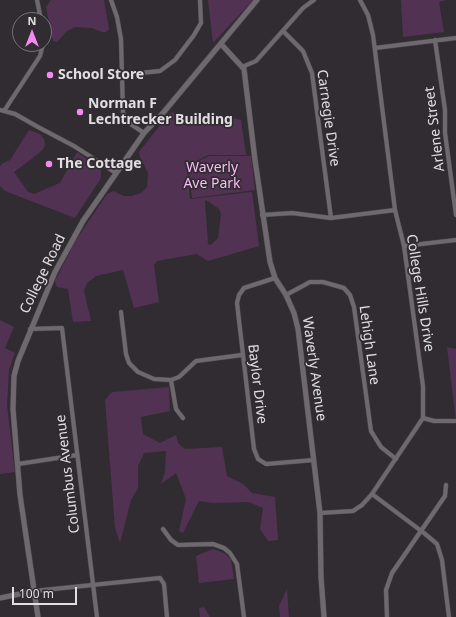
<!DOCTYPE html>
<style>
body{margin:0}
#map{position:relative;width:456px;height:617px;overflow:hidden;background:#312c31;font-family:"Noto Sans",sans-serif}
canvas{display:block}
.north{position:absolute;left:12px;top:12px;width:40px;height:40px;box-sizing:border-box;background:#312c31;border:1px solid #777377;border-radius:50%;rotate:0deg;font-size:11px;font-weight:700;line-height:16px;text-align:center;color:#e1dee1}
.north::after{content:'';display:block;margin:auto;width:14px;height:18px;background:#f28af3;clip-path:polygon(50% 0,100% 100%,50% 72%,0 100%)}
.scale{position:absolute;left:12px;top:587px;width:65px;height:18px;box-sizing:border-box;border:2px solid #e1dee1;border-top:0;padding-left:5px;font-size:12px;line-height:14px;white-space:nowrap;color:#e1dee1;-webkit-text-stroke:3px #312c31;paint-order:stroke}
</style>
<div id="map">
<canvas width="456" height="617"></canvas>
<div class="north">N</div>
<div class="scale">100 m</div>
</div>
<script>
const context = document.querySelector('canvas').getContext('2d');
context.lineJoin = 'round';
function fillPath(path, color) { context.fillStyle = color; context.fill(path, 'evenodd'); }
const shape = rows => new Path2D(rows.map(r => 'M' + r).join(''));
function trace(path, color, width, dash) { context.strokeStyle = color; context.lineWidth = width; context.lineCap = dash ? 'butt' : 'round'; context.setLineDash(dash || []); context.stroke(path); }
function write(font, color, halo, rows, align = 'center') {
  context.font = font + ' "Noto Sans",sans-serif'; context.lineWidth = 3.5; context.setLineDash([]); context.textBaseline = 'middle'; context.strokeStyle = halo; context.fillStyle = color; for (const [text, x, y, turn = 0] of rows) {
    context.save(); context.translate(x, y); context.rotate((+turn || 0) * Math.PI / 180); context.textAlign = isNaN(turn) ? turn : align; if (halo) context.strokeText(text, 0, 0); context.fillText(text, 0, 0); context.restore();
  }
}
fillPath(shape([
 [51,0,104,0,109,29,106,32,102,32,92,28,75,27,67,31,57,42,53,41,46,7],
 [208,0,253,0,213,43],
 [401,0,446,0,439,2,444,32,403,37],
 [173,112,183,125,188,126,233,118,241,120,246,155,208,155,187,166,190,199,252,192,259,246,208,261,197,254,157,261,154,265,159,302,134,308,123,270,96,276,87,283,84,291,91,321,73,322,68,289,57,287,55,281,76,240,107,194,114,191,123,196,132,196,141,193,147,187,148,173,140,157,139,152,169,114],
 [206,200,219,209,221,214,218,238,211,245,208,244,205,201],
 [29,130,40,134,44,139,45,144,44,148,38,154,14,172,28,192,34,194,60,183,77,152,101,169,101,178,75,218,5,191,0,186,0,166,3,163,10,160],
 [209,156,251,156,255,190,192,198,188,166],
 [0,320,14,327,5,348,15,353,9,370,7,405,15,472,0,474],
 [447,347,456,349,456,421],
 [169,387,170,411,141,417,143,434,160,443,176,435,178,443,185,449,222,447,227,476,243,484,252,493,275,497,278,540,268,541,260,529,263,508,249,502,213,503,199,501,183,533,179,531,186,499,176,473,161,484,165,472,166,451,144,453,138,466,138,488,131,500,120,543,115,528,105,400,112,392],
 [213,549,224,553,231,559,234,579,199,583,196,556],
 [287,589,289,617,280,617,279,606],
 [204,607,210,617,200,617,199,608]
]), '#523252');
const minor = shape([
 [37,0,41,20],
 [111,0,117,17,121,39,123,113,129,123,144,133],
 [283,31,303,51,312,73,331,218],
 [435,40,445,110,445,133,456,215],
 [375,48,456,38],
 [242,67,256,61,303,8,314,0],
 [121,75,160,71,175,60,194,35,201,23,200,0],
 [0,110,15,114,38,127,74,146,116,173],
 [4,111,40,56,43,44],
 [262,215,292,213,331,218,395,210],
 [404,246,456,240],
 [275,278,244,288,239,295,237,303,254,449,258,459,266,464,314,460],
 [286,295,310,282,323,282,344,288,350,295,354,307,371,431,381,447,396,459],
 [121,312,126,354,129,363,138,372,154,379,171,380,179,377,196,361,242,355],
 [30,329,62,328,97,617],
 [171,380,176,409,183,418],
 [423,418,434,421,455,421],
 [18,464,77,455],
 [372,494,424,533,437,544,442,560,449,617],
 [320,513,353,511,362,505,372,494,423,418,423,386,404,246,395,210,373,35,368,15,360,0],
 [163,529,171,540,178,545,213,544,224,548,230,553,237,564,244,617],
 [34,591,160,578,164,584,167,617],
 [387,617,386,590,392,573,445,496,446,485]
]);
const tertiary = shape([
 [221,44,244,69,255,160,270,262,275,278,286,295,294,313,298,329,320,513,321,577,324,617],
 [0,598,34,591],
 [38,617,20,495,13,409,14,376,18,361,55,272,83,221,144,133,163,113,257,0]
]);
trace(minor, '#4d494d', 5);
trace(tertiary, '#4d494d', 6);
trace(minor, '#6f696f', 4);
trace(tertiary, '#6f696f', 5);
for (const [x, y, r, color] of [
 [50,75,4,"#f28af3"],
 [80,112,4,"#f28af3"],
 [49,164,4,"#f28af3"]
]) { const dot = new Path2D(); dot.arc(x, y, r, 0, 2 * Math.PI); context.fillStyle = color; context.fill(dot); trace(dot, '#312c31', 1.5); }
write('bold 14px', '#e1dee1', '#312c31', [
 ["School Store",58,75],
 ["Norman F",88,104],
 ["Lechtrecker Building",88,120],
 ["The Cottage",57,164]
], 'left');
write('14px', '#e1dee1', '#312c31', [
 ["Carnegie Drive",328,118,82],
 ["Arlene Street",435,129,-97],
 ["College Road",43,274,-64],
 ["College Hills Drive",420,293,81],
 ["Lehigh Lane",369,345,82],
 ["Waverly Avenue",314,369,82],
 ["Baylor Drive",257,384,83],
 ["Columbus Avenue",68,474,-97]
]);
write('14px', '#fabbfa', '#312c31', [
 ["Waverly",212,168],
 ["Ave Park",212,184]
]);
</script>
